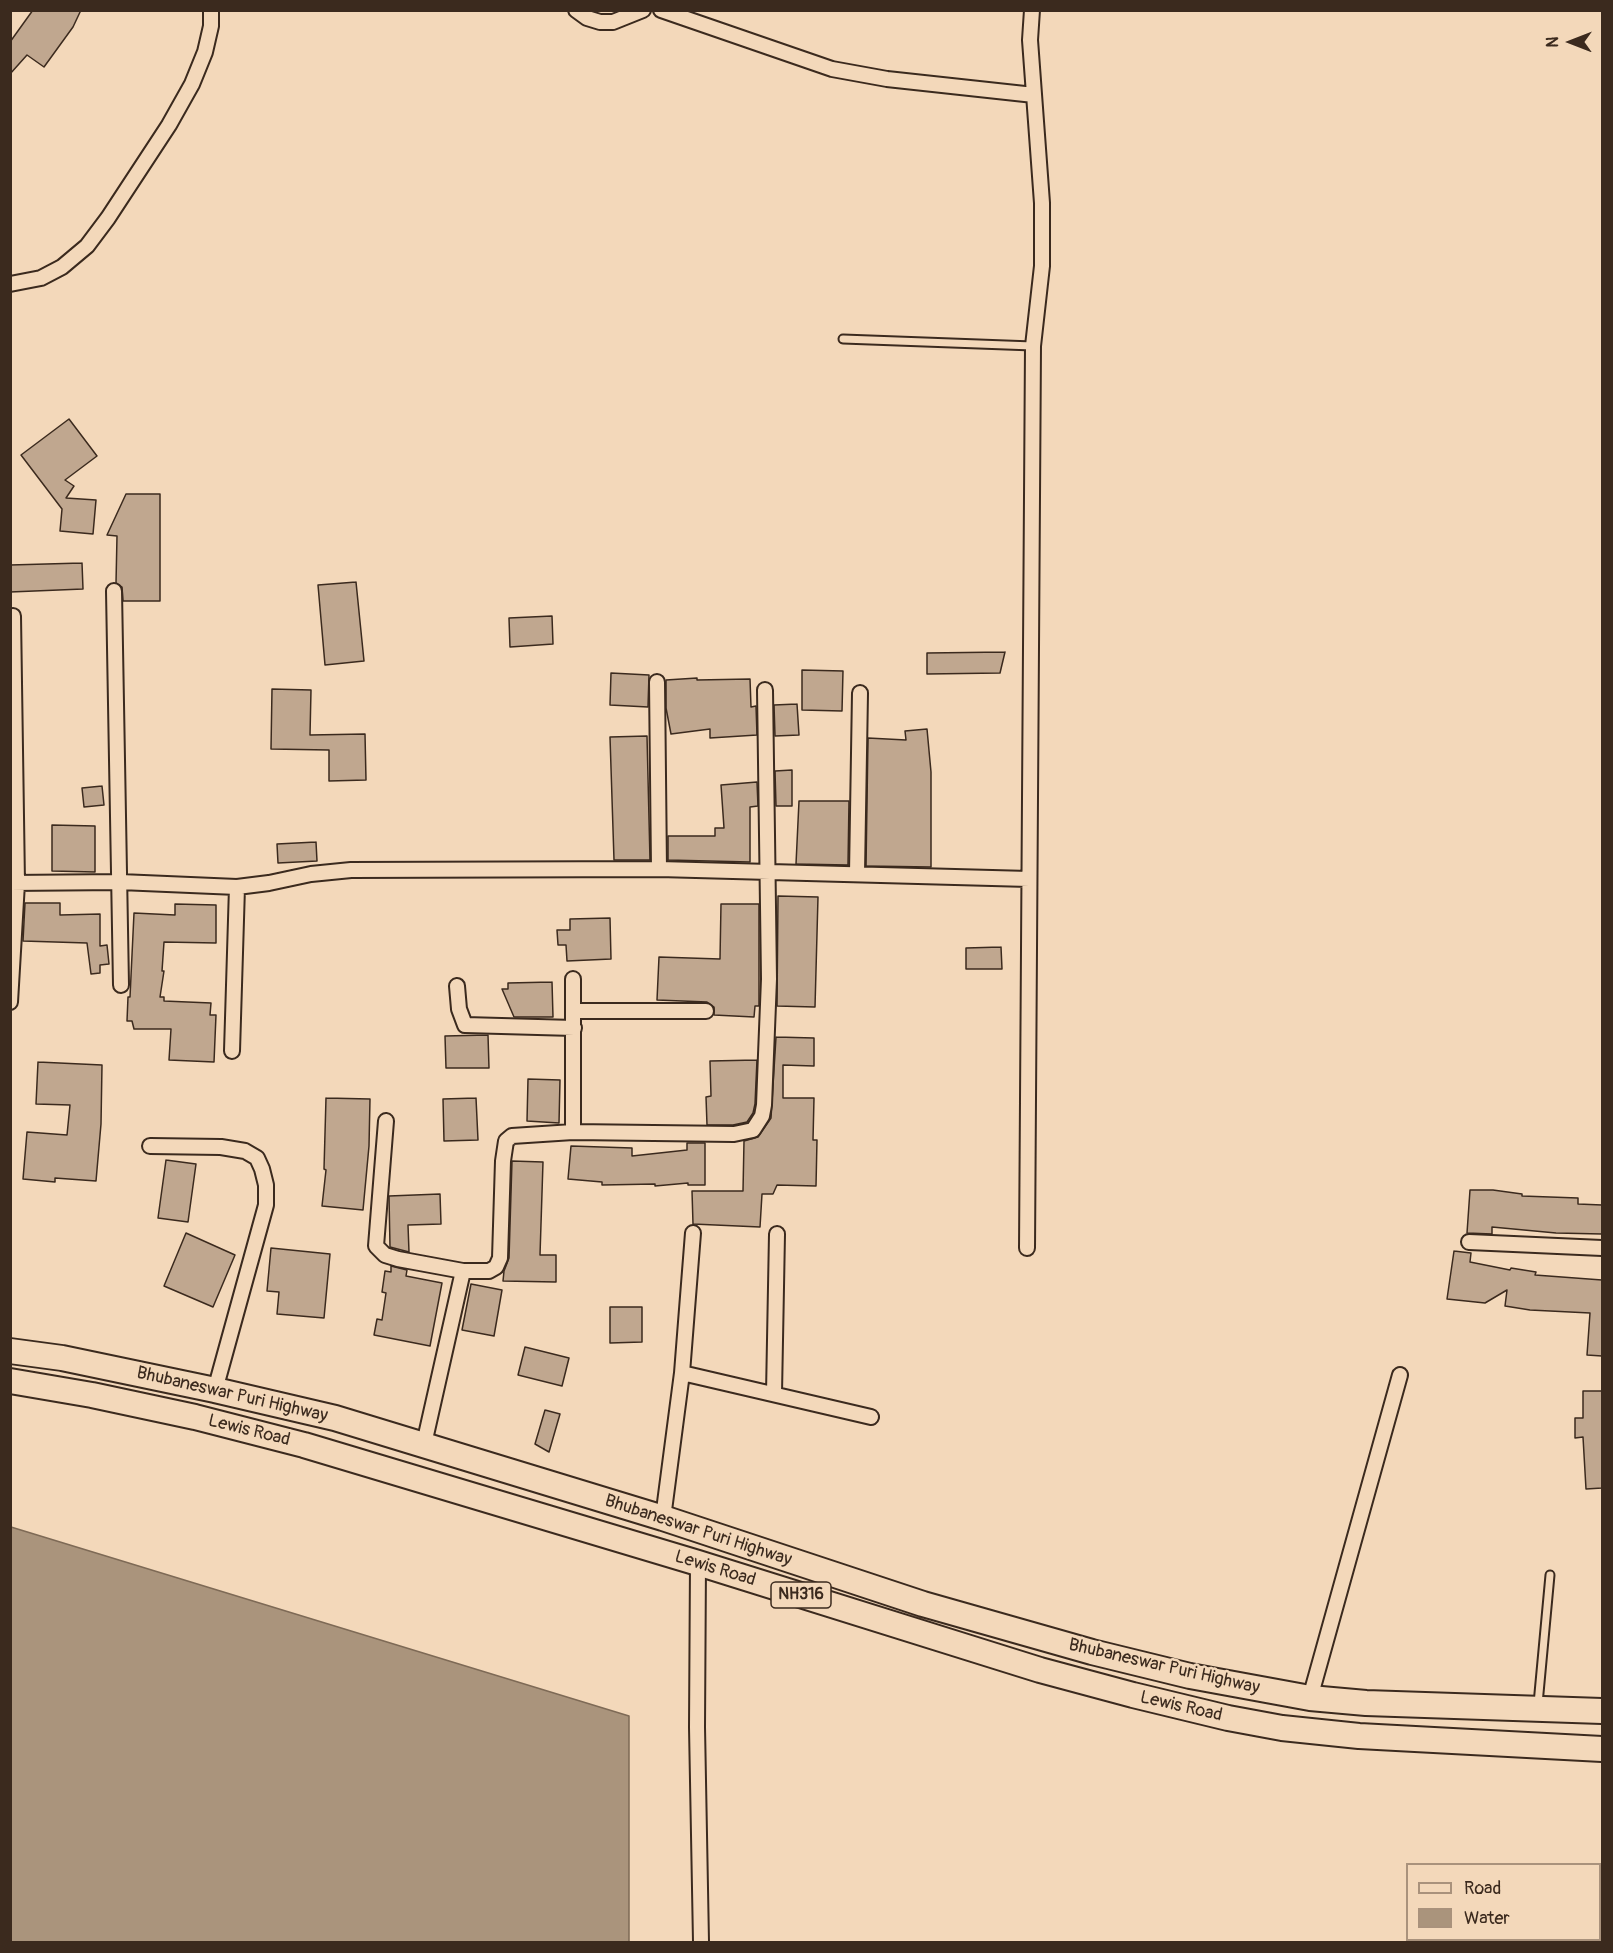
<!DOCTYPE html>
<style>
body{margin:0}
#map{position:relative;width:1613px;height:1953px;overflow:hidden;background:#f3d8ba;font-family:Pangolin,sans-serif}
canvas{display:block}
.frame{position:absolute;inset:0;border:12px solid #3b2a1e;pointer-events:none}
.legend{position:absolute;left:1406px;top:1863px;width:195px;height:78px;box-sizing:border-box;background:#f3d8ba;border:2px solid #a9927c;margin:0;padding:8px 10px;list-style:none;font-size:18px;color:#3b2a1e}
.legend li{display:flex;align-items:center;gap:12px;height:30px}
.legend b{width:30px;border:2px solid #a9927c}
.north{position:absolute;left:1541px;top:12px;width:60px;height:60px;-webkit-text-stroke:4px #f3d8ba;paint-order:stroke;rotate:270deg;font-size:16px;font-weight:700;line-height:24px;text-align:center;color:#3b2a1e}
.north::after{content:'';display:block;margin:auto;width:21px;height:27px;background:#3b2a1e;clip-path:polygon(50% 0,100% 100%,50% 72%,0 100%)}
</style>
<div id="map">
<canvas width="1613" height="1953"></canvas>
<div class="frame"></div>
<ul class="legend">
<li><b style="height:8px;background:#f3d8ba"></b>Road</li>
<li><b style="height:16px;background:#aa947c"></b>Water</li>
</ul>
<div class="north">N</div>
</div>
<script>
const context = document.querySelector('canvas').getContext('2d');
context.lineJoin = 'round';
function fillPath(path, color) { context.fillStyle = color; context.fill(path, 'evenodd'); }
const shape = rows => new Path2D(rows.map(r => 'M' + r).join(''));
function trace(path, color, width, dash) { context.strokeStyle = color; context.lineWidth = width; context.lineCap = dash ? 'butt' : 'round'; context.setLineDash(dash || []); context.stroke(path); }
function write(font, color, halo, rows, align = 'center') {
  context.font = font + ' Pangolin,sans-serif'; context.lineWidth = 5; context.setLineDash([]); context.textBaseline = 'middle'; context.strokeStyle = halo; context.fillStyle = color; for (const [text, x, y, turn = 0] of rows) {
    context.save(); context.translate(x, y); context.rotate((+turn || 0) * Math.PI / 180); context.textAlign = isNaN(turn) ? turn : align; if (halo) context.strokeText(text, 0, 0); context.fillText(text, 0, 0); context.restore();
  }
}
const water = shape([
 [11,1527,629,1716,629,1942,11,1942,11,1527]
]);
fillPath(water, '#aa947c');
trace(water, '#7e6a56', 1.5);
const building = shape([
 [33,10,81,10,73,27,44,67,27,55,10,74,10,42,33,10],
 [69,419,97,456,65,480,74,486,66,498,96,500,93,534,60,531,62,509,21,455,69,419],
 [126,494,160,494,160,601,123,601,122,587,116,583,117,536,107,535,126,494],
 [82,563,83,589,10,592,10,565,82,563],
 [356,582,364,661,325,665,318,585,356,582],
 [552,616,553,644,510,647,509,618,552,616],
 [1005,652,1000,673,927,674,927,653,1005,652],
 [802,670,843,671,842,711,802,710,802,670],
 [611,673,649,675,648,707,610,705,611,673],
 [697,678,697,680,750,679,751,707,756,706,757,735,710,738,710,729,671,734,666,708,666,680,697,678],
 [272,689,311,690,310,735,365,734,366,780,329,781,329,750,271,749,272,689],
 [797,704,799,735,775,736,774,705,797,704],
 [927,729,931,772,931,867,866,866,868,738,906,740,905,731,927,729],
 [647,736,650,860,614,860,610,737,647,736],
 [792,770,792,806,776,806,775,771,792,770],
 [757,782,758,806,750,807,750,862,668,860,668,836,715,836,715,828,724,828,721,785,757,782],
 [102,786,104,805,84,807,82,788,102,786],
 [799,801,849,801,848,865,796,864,799,801],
 [52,825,95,826,95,872,52,871,52,825],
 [316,842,317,861,278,863,277,844,316,842],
 [778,896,818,897,815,1007,777,1006,778,896],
 [25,903,60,903,60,915,100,914,100,946,107,945,109,964,100,965,100,973,91,974,87,943,23,941,25,903],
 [175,904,216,905,216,943,164,942,162,971,164,971,160,997,164,997,164,1001,211,1003,210,1015,216,1015,214,1062,169,1060,171,1029,134,1029,132,1021,127,1021,128,997,130,997,134,913,175,915,175,904],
 [721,904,759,904,759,1006,755,1006,754,1017,714,1015,714,1007,707,1002,657,1000,659,957,720,959,721,904],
 [610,918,611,959,567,961,566,945,558,945,557,930,570,930,570,919,610,918],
 [1001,947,1002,969,966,969,966,948,1001,947],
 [552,982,553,1017,514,1017,502,989,508,989,508,983,552,982],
 [488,1035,489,1068,446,1068,445,1036,488,1035],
 [776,1037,814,1038,814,1066,783,1065,783,1098,814,1098,813,1140,817,1140,816,1186,777,1185,773,1194,762,1194,760,1227,693,1224,692,1191,743,1191,744,1141,758,1137,771,1118,776,1037],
 [757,1060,755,1104,753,1113,747,1122,733,1125,707,1125,706,1097,711,1096,710,1061,757,1060],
 [38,1062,102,1065,101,1124,96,1181,55,1178,55,1182,23,1179,27,1132,67,1135,70,1105,36,1104,38,1062],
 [528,1079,560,1080,559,1123,527,1121,528,1079],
 [326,1098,370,1099,369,1146,363,1210,322,1206,326,1170,324,1169,326,1098],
 [476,1098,478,1140,444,1141,443,1099,476,1098],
 [687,1143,705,1143,705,1185,688,1185,688,1183,655,1186,655,1184,602,1185,602,1182,568,1179,571,1146,632,1148,632,1156,687,1150,687,1143],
 [166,1160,196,1164,188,1222,158,1218,166,1160],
 [512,1161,543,1162,540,1255,556,1255,556,1282,503,1281,504,1271,509,1258,512,1161],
 [1470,1190,1493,1190,1522,1194,1522,1196,1578,1198,1578,1204,1602,1205,1602,1234,1556,1233,1492,1227,1492,1234,1467,1233,1470,1190],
 [440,1194,441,1224,408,1225,409,1252,390,1247,389,1196,440,1194],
 [186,1233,235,1255,213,1307,164,1286,186,1233],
 [271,1248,330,1254,324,1318,277,1314,279,1292,267,1291,271,1248],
 [1454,1251,1471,1253,1470,1262,1510,1270,1511,1268,1536,1272,1535,1275,1602,1280,1602,1356,1587,1355,1590,1313,1530,1310,1505,1306,1507,1290,1485,1303,1447,1299,1454,1251],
 [391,1266,407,1270,406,1276,442,1283,430,1346,374,1335,377,1319,382,1320,386,1293,382,1292,385,1271,391,1272,391,1266],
 [471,1284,502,1290,494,1336,462,1330,471,1284],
 [610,1307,642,1307,642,1342,610,1343,610,1307],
 [525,1347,569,1358,562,1386,518,1375,525,1347],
 [1583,1391,1602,1391,1602,1488,1586,1489,1583,1437,1575,1438,1575,1418,1583,1418,1583,1391],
 [545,1410,560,1414,549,1452,535,1444,545,1410]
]);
fillPath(building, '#c0a78f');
trace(building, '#3b2a1e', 1.5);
const service = shape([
 [843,339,1033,346],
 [1538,1704,1550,1575]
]);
const minor = shape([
 [576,10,587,18,600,22,613,22,643,10],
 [661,10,832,69,887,79,1034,95],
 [10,284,41,278,62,267,87,246,108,218,169,125,192,84,205,52,211,26,211,10],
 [114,591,121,985],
 [657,682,659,869],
 [857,873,860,693],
 [10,883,120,882,237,887,269,883,311,874,351,870,659,869,1029,879],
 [573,979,573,1132],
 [457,986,459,1009,465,1025,574,1028],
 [10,1002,17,883,13,616],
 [574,1011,706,1011],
 [232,1051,237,887],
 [386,1121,376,1246,385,1255,398,1259,463,1271,489,1271,496,1267,500,1258,503,1161,506,1141,512,1136,573,1132,734,1134,753,1130,762,1116,764,1105,769,979,765,690],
 [150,1146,221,1147,245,1151,257,1158,262,1169,266,1185,266,1205,215,1390],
 [1469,1242,1602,1248],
 [1027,1248,1033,346,1042,266,1042,203,1030,40,1032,10],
 [682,1373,871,1417],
 [774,1393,777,1234],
 [424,1444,463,1271],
 [663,1518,682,1373,693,1233],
 [698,1563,697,1727,701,1942],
 [1310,1698,1400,1375]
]);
const trunk = shape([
 [10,1351,62,1358,215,1390,335,1418,663,1518,923,1604,1092,1652,1190,1676,1310,1698,1366,1703,1602,1711],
 [10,1381,92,1395,195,1417,304,1445,698,1563,1040,1670,1133,1695,1228,1718,1282,1728,1359,1736,1602,1749]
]);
trace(service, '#3b2a1e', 11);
trace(minor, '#3b2a1e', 18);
trace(trunk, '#3b2a1e', 28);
trace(service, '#f3d8ba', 7);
trace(minor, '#f3d8ba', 14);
trace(trunk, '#f3d8ba', 24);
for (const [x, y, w] of [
 [801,1595,60]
]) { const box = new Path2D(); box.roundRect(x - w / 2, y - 13, w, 26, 4.5); context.fillStyle = '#f3d8ba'; context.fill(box); trace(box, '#3b2a1e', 1.5); }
write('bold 16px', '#3b2a1e', null, [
 ["NH316",801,1595]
]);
write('18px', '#3b2a1e', '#f3d8ba', [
 ["Bhubaneswar Puri Highway",232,1395,13],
 ["Lewis Road",249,1431,14],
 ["Bhubaneswar Puri Highway",698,1531,18],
 ["Lewis Road",715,1569,17],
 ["Bhubaneswar Puri Highway",1164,1667,13],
 ["Lewis Road",1181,1707,13]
]);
</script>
